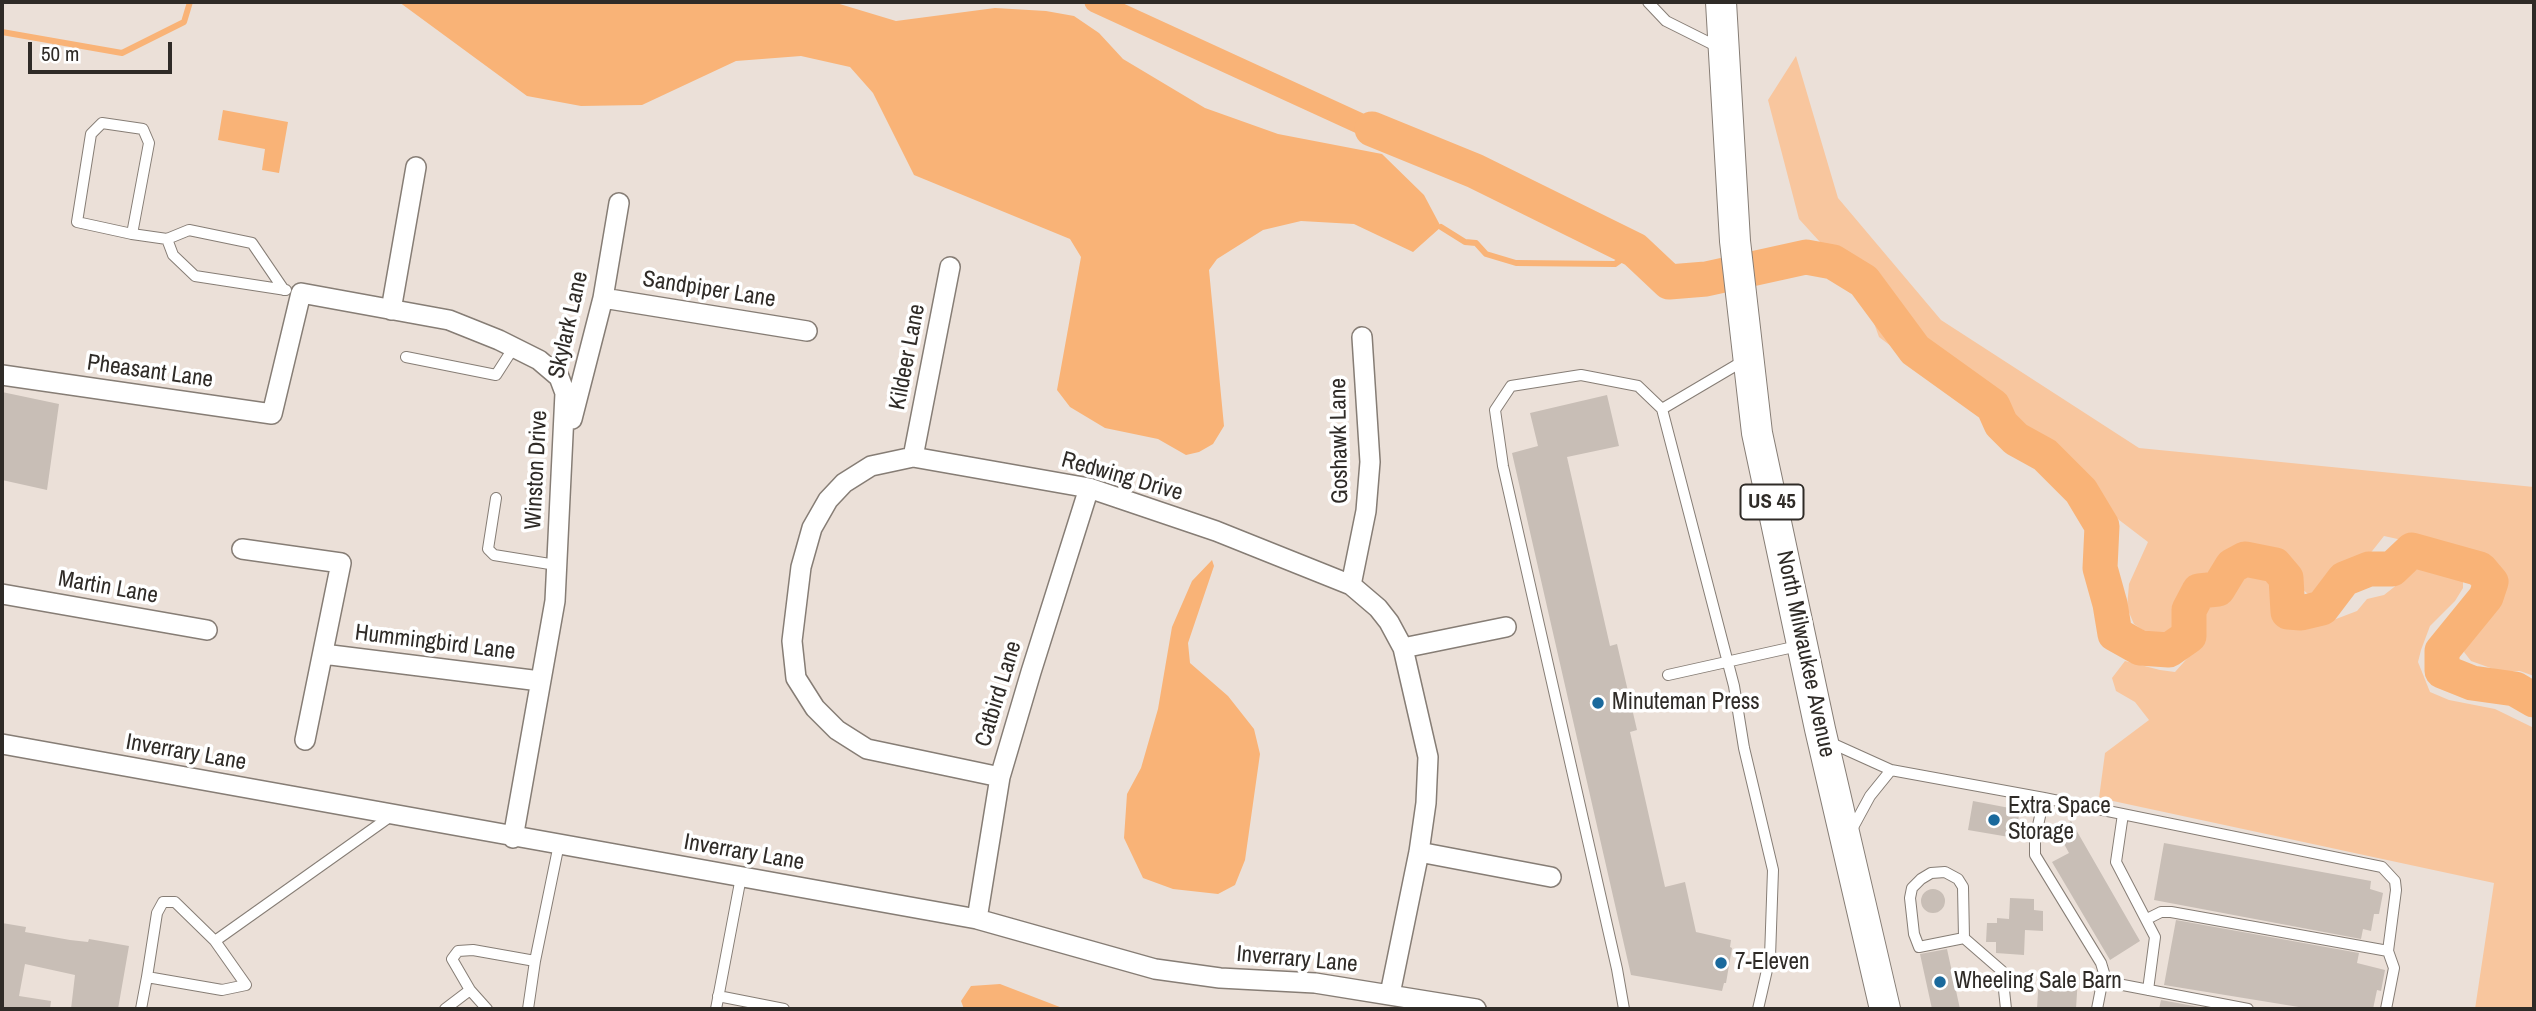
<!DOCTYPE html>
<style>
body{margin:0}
#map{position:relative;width:2536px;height:1011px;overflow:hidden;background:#ebe0d8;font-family:"Archivo Narrow",sans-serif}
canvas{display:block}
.frame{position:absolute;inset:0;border:4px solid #2f2b27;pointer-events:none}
.scale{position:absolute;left:28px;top:42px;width:144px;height:32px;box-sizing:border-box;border:4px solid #2f2b27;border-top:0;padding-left:9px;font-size:21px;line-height:24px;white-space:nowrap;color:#2f2b27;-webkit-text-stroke:5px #fff;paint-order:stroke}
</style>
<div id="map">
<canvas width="2536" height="1011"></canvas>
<div class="frame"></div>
<div class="scale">50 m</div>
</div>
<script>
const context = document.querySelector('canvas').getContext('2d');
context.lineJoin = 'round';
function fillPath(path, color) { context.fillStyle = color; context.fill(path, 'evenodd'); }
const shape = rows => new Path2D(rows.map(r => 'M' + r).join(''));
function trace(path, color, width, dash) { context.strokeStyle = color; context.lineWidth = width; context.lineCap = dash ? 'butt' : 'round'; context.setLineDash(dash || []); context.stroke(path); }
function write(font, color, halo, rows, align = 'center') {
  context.font = font + ' "Archivo Narrow",sans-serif'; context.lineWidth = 7; context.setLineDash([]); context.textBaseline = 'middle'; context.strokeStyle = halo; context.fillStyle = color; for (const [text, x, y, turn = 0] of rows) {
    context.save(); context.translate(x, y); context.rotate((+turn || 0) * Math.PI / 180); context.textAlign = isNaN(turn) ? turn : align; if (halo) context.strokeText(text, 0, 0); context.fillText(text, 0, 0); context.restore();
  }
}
fillPath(shape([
 [1796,56,1838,198,1941,320,2139,448,2534,487,2534,676,2520,671,2499,671,2471,661,2464,652,2468,640,2497,599,2502,577,2479,557,2384,536,2369,555,2354,560,2335,572,2314,593,2308,594,2302,589,2302,575,2283,557,2264,550,2240,552,2220,563,2190,587,2168,636,2150,635,2134,624,2127,608,2129,584,2148,542,1879,337,1861,287,1799,219,1768,100],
 [2417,569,2437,570,2455,575,2463,580,2463,588,2455,601,2430,626,2421,650,2418,662,2430,692,2449,700,2495,709,2534,728,2534,1009,2475,1009,2494,883,2099,798,2105,753,2149,720,2135,702,2116,691,2112,678,2125,661,2160,670,2175,672,2200,644,2203,628,2202,614,2207,607,2248,572,2261,573,2270,577,2277,587,2279,617,2286,622,2306,624,2336,619,2357,611,2367,599,2384,595]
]), '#f8c69e');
fillPath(shape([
 [399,2,833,2,896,21,995,8,1046,11,1074,16,1099,33,1123,59,1205,108,1278,134,1382,154,1424,195,1441,227,1413,252,1354,224,1301,221,1263,230,1217,259,1209,270,1224,426,1213,444,1199,452,1186,455,1158,439,1105,428,1070,407,1057,390,1081,257,1070,239,914,175,873,93,850,67,801,56,736,61,642,105,581,106,527,96],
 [223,110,288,122,279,173,262,170,265,149,218,140],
 [1212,560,1214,566,1188,643,1190,663,1228,696,1254,729,1260,754,1245,860,1235,885,1218,894,1173,889,1143,878,1124,838,1127,794,1141,768,1158,709,1172,627,1192,581],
 [1000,984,1065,1009,964,1009,961,1001,971,986]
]), '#f9b377');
trace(shape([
 [2,32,122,53,184,22,190,2],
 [1441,227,1465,242,1476,243,1486,254,1516,263,1615,264,1635,250]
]), '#f9b377', 6);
trace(shape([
 [1095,2,1372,129]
]), '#f9b377', 21);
trace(shape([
 [1372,129,1475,171,1635,250,1669,282,1706,279,1806,257,1833,262,1864,281,1915,350,1993,406,2001,424,2016,439,2045,455,2081,491,2102,526,2100,568,2110,604,2115,634,2140,648,2169,650,2189,636,2189,610,2199,591,2218,589,2232,566,2245,559,2275,565,2286,578,2288,612,2301,613,2322,608,2344,579,2369,569,2392,569,2412,550,2480,569,2491,582,2486,597,2442,651,2442,671,2472,683,2515,689,2534,700]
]), '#f9b377', 35);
fillPath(shape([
 [2,392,59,404,47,490,2,480],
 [1607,395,1619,446,1567,457,1610,646,1617,644,1637,730,1630,732,1665,887,1685,882,1696,932,1731,940,1730,947,1732,948,1726,983,1724,983,1722,991,1631,975,1512,453,1538,446,1530,413],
 [1973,801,2020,810,2015,838,1968,830],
 [2071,821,2140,941,2110,960,2052,862,2069,853,2056,829],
 [2164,843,2371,881,2370,889,2383,893,2379,914,2374,914,2371,931,2363,929,2361,939,2154,900],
 '1921 901a12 12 0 1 1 24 0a12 12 0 1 1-24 0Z',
 [2010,898,2034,899,2034,910,2043,911,2043,931,2025,930,2024,955,1996,953,1996,942,1986,942,1987,923,1997,923,1997,918,2009,919],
 [2176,920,2359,953,2357,963,2385,970,2381,991,2377,990,2373,1009,2311,1009,2164,985],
 [2,923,26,927,25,932,70,940,88,942,89,939,129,946,118,1009,71,1009,75,975,25,964,19,996,51,1001,50,1009,2,1009],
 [1947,949,1960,1009,1932,1009,1920,954],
 [2039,975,2078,977,2076,1009,2037,1009],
 [2161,1000,2210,1009,2159,1009]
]), '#c8beb6');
const service = shape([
 [1648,2,1666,21,1720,48],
 [132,234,149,143,143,129,102,123,91,134,77,222,132,234,167,239,189,230,252,243,284,290],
 [167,239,173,255,195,276,286,290],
 [406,357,496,375,514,347],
 [1745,360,1662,409,1734,686,1744,748,1773,870,1770,957,1758,1009],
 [496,498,488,549,494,555,556,565],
 [1668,675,1798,646],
 [1829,742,1891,770,2044,798,2382,867,2395,881,2396,890,2388,951,2394,968,2386,1009],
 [2044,798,2035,839,2035,855,2101,963,2104,973,2097,1009],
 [2123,814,2116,862,2155,937,2148,990],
 [1851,831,1870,796,1891,770],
 [163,902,175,902,215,941,246,985,222,990,147,977,157,913,163,902],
 [2147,919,2161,912,2171,912,2388,951],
 [1964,938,1919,947,1914,934,1910,898,1912,888,1921,879,1931,873,1945,872,1958,879,1963,887,1964,938,2002,971,2006,1009],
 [215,941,391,816],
 [2102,981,2248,1009],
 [718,996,784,1009],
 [141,1009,147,977],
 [445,1009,470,990],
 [487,1009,470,990,452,959,458,951,473,950,535,961],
 [528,1009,535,961,559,844],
 [716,1009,741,877],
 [1624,1009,1617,969,1503,466,1495,410,1511,386,1581,375,1638,386,1662,409]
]);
const minor = shape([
 [603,298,807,331],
 [391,310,416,167],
 [2,375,272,414,301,293,449,320,499,340,539,360,559,377,565,393,555,601,513,838],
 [572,419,603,298,619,203],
 [913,457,950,267],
 [242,549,341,563,305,740],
 [1351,585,1366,511,1370,462,1362,337],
 [2,594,207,630],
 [1403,648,1506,627],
 [323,654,540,681],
 [2,744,977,919,1155,969,1220,978,1315,983,1476,1009],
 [1000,777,867,749,837,730,815,708,796,678,792,641,801,567,812,528,828,500,844,483,871,466,913,457,1089,488,1216,531,1351,585,1378,608,1389,622,1403,648,1428,757,1426,803,1419,852,1390,994],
 [1419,852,1551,877],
 [977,919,1000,777,1031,672,1089,488]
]);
const primary = shape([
 [1721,2,1735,241,1757,433,1820,729,1885,1009]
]);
trace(service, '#867d75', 12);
trace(minor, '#867d75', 22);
trace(primary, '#867d75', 32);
trace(service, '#fff', 10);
trace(minor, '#fff', 19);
trace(primary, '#fff', 30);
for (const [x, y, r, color] of [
 [1598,703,7,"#1a699c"],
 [1994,820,7,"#1a699c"],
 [1721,963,7,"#1a699c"],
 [1940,982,7,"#1a699c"]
]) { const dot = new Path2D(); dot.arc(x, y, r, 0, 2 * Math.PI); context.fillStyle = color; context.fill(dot); trace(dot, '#fff', 2.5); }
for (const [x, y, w] of [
 [1772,502,63]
]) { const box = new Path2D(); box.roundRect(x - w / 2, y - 17.5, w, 35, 5); context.fillStyle = '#fff'; context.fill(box); trace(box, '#2f2b27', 2); }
write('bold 21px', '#2f2b27', null, [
 ["US 45",1772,502]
]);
write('23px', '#2f2b27', '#fff', [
 ["Sandpiper Lane",709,290,9],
 ["Skylark Lane",569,325,-77],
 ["Kildeer Lane",908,357,-79],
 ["Pheasant Lane",150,372,8],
 ["Goshawk Lane",1340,441,-91],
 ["Winston Drive",537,470,-87],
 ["Redwing Drive",1122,477,16],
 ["Martin Lane",108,588,10],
 ["Hummingbird Lane",435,643,7],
 ["North Milwaukee Avenue",1805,654,78],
 ["Catbird Lane",999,694,-73],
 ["Inverrary Lane",186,753,10],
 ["Inverrary Lane",744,853,10],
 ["Inverrary Lane",1297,960,5]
]);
write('23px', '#2f2b27', '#fff', [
 ["Minuteman Press",1612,703],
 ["Extra Space",2008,807],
 ["Storage",2008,833],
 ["7-Eleven",1735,963],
 ["Wheeling Sale Barn",1954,982]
], 'left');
</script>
